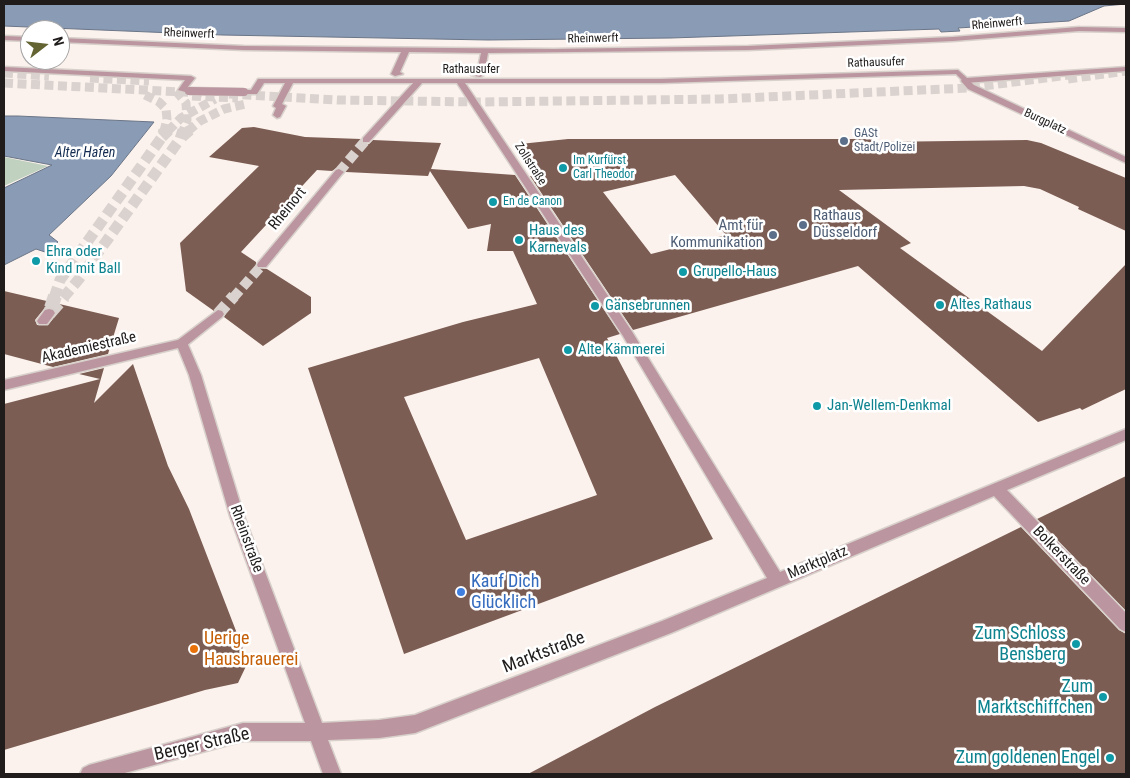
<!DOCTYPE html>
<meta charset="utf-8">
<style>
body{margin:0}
#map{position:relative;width:1130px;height:778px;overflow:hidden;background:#fbf2ed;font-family:"Roboto Condensed",sans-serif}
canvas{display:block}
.frame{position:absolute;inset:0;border:5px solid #1f1c1b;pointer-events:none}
.north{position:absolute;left:20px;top:20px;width:50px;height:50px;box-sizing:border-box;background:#fff;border:1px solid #a5a4a4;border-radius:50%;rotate:74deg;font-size:14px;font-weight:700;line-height:20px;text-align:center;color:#1f1c1b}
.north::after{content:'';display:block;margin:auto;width:18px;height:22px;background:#636431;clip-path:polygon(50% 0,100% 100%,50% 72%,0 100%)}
</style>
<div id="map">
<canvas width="1130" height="778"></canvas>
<div class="frame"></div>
<div class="north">N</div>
</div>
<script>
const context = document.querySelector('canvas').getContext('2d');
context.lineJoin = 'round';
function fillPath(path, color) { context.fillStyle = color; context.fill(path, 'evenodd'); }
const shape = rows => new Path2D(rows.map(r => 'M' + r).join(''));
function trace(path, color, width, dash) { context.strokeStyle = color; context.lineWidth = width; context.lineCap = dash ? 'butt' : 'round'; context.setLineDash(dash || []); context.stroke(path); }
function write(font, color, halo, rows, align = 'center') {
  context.font = font + ' "Roboto Condensed",sans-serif'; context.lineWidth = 5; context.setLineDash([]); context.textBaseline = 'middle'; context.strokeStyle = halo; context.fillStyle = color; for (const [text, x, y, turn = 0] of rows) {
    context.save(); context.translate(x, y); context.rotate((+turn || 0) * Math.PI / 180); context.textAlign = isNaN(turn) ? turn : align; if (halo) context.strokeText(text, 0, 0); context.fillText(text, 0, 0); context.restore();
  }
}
fillPath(shape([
 [4,157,48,166,4,186]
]), '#c0d1bf');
const water = shape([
 [4,4,1126,4,1104,6,1069,21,958,28,960,31,941,32,939,29,671,38,488,40,222,35,4,26,4,4],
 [4,116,18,116,154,122,111,176,49,235,58,242,45,252,36,249,4,265,4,188,52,165,4,156,4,116]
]);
fillPath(water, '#8a9bb5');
trace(water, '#6a7587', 1);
fillPath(shape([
 [254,127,305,137,361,139,363,144,369,144,373,140,441,143,431,169,515,175,620,334,607,338,713,539,404,654,308,368,463,322,537,304,513,251,487,251,491,224,468,229,430,171,428,176,346,172,338,167,332,171,317,170,241,252,256,262,256,268,267,269,311,297,311,313,263,346,224,317,226,313,224,310,218,308,214,311,186,291,180,243,259,166,209,157,242,128],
 [539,358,597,495,466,540,404,397],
 [568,139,874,139,877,142,1027,140,1041,143,1126,178,1126,231,1078,209,1079,207,1040,189,1024,186,839,190,911,243,900,248,1042,351,1126,264,1126,389,1082,410,1080,408,1038,422,858,266,633,330,530,176,543,177,520,144],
 [675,175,726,235,651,254,603,192],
 [4,291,119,318,108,354,53,367,4,354],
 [49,307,55,309,57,314,48,325,37,325,35,320,44,309],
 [133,364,168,466,189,509,248,662,238,683,205,690,4,750,4,404,100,379,79,374,104,368,94,403],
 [1126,476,1126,611,1037,519],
 [1021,527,1119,630,1126,634,1126,774,528,774,655,707]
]), '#7c5d53');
trace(shape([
 [339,172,366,140],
 [233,298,262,265]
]), '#dad2ce', 10, [10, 5]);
trace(shape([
 [218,314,234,296]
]), '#dad2ce', 12, [12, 6]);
trace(shape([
 [4,73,49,76],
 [90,78,149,81],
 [1068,79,1126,71],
 [4,83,202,93],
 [176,91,186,103,187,120,183,131],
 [229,94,337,100,479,102,720,99,968,88,1076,74],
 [145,95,159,102,166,109,167,119,164,131],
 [192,96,238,98],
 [168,131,181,118,215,99],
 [188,131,200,121,224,109,246,104]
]), '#dad2ce', 9, [9, 4.5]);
trace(shape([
 [162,137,169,130],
 [182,137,190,130],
 [54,298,60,280,162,137,164,130],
 [63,298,79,279,180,139,183,130]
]), '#dad2ce', 11, [11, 5.5]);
trace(shape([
 [51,308,55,296],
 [49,313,64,296]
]), '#dad2ce', 14, [14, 7]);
const service = shape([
 [49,309,53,310,55,313,53,316,47,324,39,324,37,321,39,318,45,310,49,309]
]);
const pedestrian = shape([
 [1079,27,1126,28,1126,32,1079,31,953,41,748,50,488,53,484,75,480,77,471,75,477,73,481,53,409,52,400,72,403,74,395,76,391,74,401,52,244,50,60,42,60,38,244,46,554,49,748,46,953,37,1079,27],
 [4,36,30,37,30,41,4,40,4,36],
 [4,67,191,76,195,78,187,88,193,91,189,93,178,90,185,80,4,71,4,67],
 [1126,67,1126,71,965,83,956,74,661,83,465,83,631,330,780,572,1126,429,1126,440,1007,490,1126,613,1126,632,1120,629,994,496,671,633,415,733,379,738,328,740,341,774,323,774,311,741,243,741,121,774,80,774,83,768,89,765,243,723,305,723,230,516,189,375,178,348,4,390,4,380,182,339,186,340,201,375,244,516,322,723,379,720,415,715,662,621,767,578,623,336,457,83,293,83,282,104,286,106,280,117,277,118,273,115,276,108,273,106,285,83,264,83,257,94,241,94,241,90,251,90,258,79,661,79,958,70,967,78,1126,67]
]);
const minor = shape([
 [962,79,968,79,974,85,1126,157,1126,163,968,89,961,81,962,79],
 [415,81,422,83,369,142,363,142,363,138,415,81],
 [339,169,344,172,342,174,266,267,258,267,257,265,258,263,336,170,339,169],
 [218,310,222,311,224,314,222,317,186,346,178,346,176,343,178,340,218,310]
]);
trace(service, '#d8d0cb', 3);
trace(pedestrian, '#d8d0cb', 3);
trace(minor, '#d8d0cb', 3);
fillPath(service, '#bb959f');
fillPath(pedestrian, '#bb959f');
fillPath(minor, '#bb959f');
const pedestrianBridge = shape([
 [189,91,244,92]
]);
trace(pedestrianBridge, '#d8d0cb', 9, []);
trace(pedestrianBridge, '#bb959f', 8);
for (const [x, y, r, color] of [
 [844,141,5,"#5c6f8a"],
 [563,168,5,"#0f9aa8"],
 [493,202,5,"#0f9aa8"],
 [803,225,5,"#5c6f8a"],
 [773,235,5,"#5c6f8a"],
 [519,240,5,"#0f9aa8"],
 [36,261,5,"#0f9aa8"],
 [683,272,5,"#0f9aa8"],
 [940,305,5,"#0f9aa8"],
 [595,306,5,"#0f9aa8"],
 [568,350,5,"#0f9aa8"],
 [817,406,5,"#0f9aa8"],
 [461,592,5,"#3f7fe0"],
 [1076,644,5,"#0f9aa8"],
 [194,649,5,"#e8710a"],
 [1103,697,5,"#0f9aa8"],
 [1110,758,5,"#0f9aa8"]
]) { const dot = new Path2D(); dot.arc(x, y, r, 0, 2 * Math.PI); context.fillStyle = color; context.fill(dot); trace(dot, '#fff', 2); }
write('12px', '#1f1c1b', '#fff', [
 ["Rheinwerft",997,24,-5],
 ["Rheinwerft",189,34,2],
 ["Rheinwerft",593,39,-1],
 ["Rathausufer",876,63,-2],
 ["Rathausufer",471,70],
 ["Burgplatz",1045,122,25],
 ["Zollstraße",530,164,57]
]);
write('12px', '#4e5e75', '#fff', [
 ["GASt",854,134],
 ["Stadt/Polizei",854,148]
], 'left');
write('12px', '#0d838f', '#fff', [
 ["Im Kurfürst",573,161],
 ["Carl Theodor",573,175],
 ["En de Canon",503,202]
], 'left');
write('italic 14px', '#132b50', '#fff', [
 ["Alter Hafen",85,153]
]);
write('15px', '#1f1c1b', '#fff', [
 ["Rheinort",288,209,-51],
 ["Akademiestraße",89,348,-13],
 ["Rheinstraße",246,539,70],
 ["Bolkerstraße",1061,556,46],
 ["Marktplatz",818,563,-23]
]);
write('15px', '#4e5e75', '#fff', [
 ["Rathaus",813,216],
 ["Düsseldorf",813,233],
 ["Amt für",763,226,"right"],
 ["Kommunikation",763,243,"right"]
], 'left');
write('15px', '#0d838f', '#fff', [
 ["Haus des",529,231],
 ["Karnevals",529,248],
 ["Ehra oder",46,252],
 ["Kind mit Ball",46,269],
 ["Grupello-Haus",693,272],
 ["Altes Rathaus",950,305],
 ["Gänsebrunnen",605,306],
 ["Alte Kämmerei",578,350],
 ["Jan-Wellem-Denkmal",827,406]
], 'left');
write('18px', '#366cbe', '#fff', [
 ["Kauf Dich",471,582],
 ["Glücklich",471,603]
], 'left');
write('18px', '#0d838f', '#fff', [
 ["Zum Schloss",1066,634],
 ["Bensberg",1066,655],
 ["Zum",1093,687],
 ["Marktschiffchen",1093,708],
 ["Zum goldenen Engel",1100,758]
], 'right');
write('18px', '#c56008', '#fff', [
 ["Uerige",204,639],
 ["Hausbrauerei",204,660]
], 'left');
write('18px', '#1f1c1b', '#fff', [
 ["Marktstraße",544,653,-21],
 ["Berger Straße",202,745,-13]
]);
</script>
